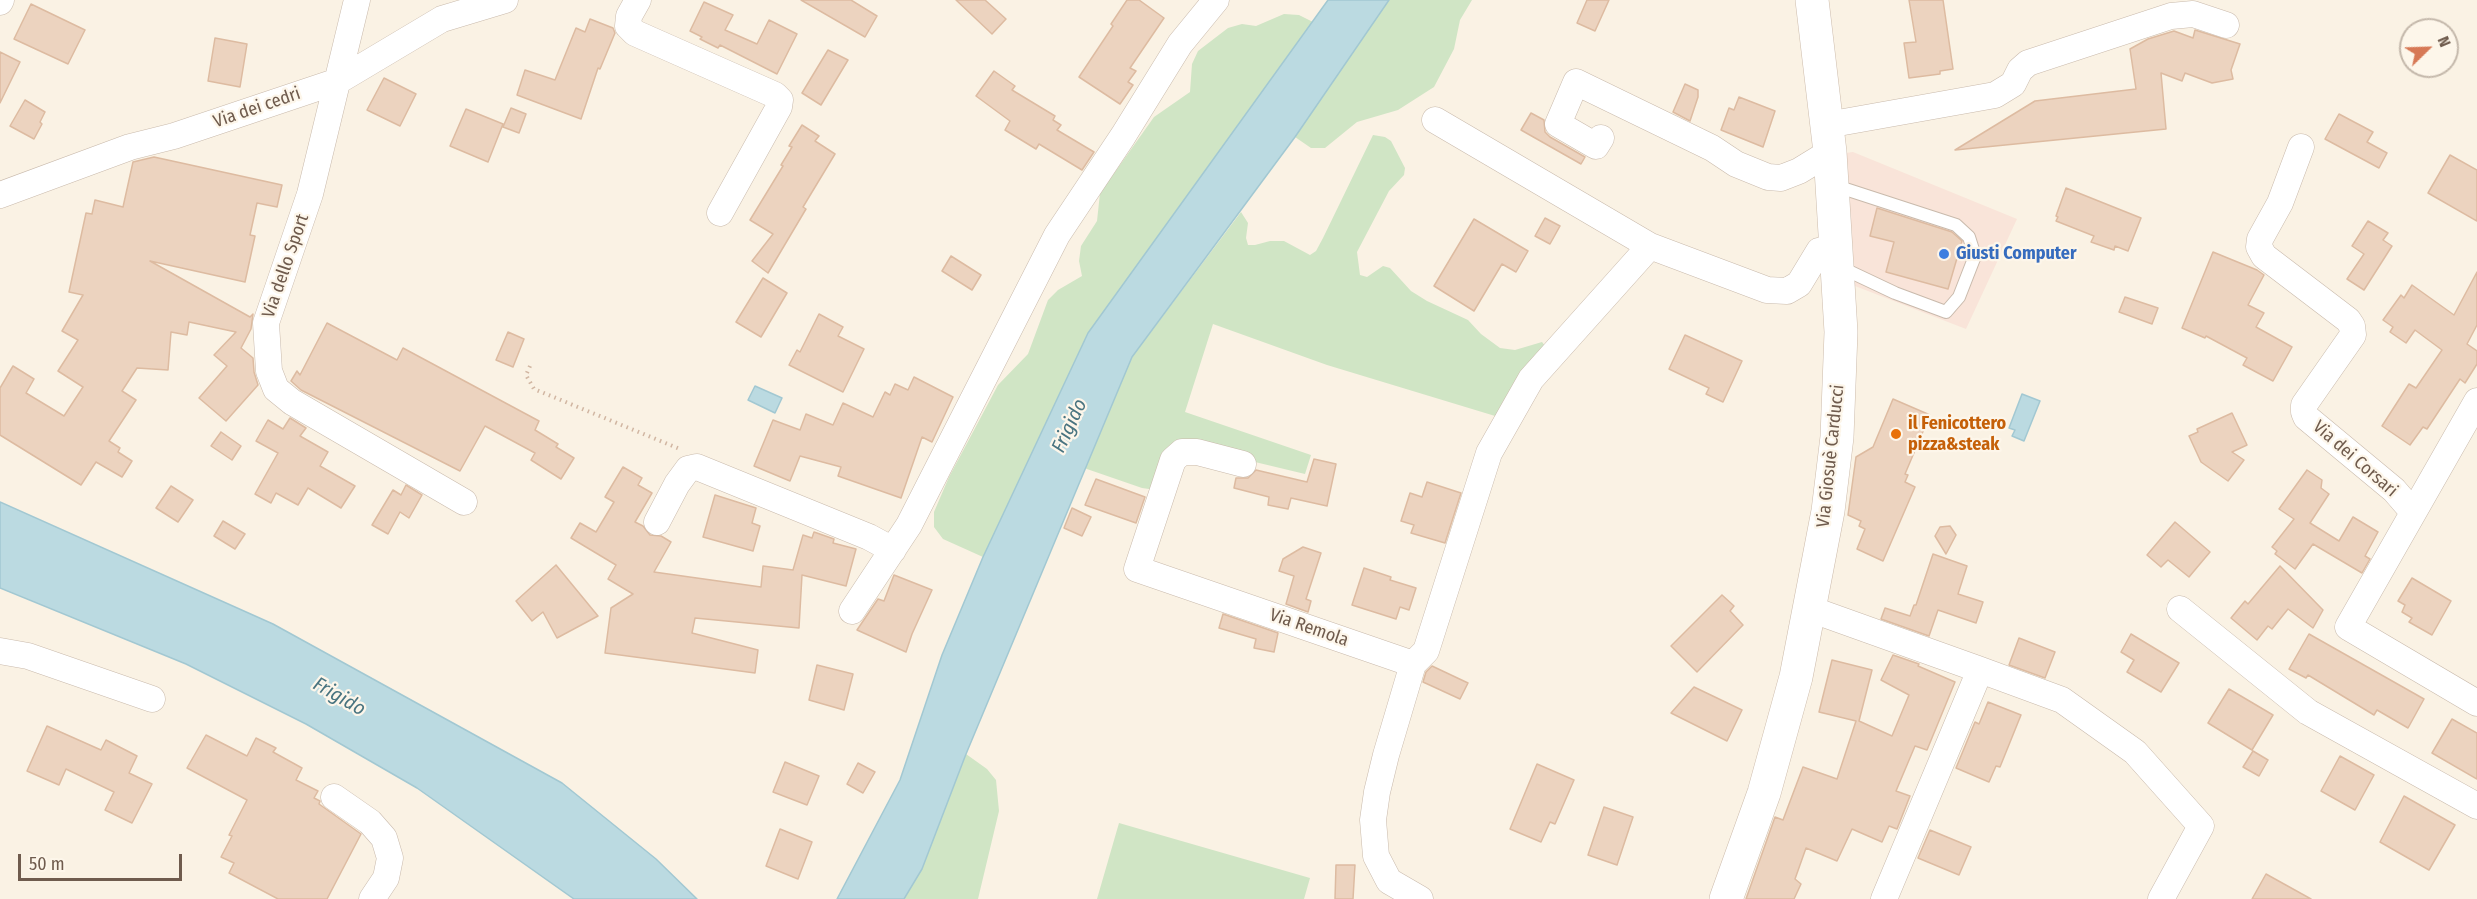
<!DOCTYPE html>
<meta charset="utf-8">
<style>
body{margin:0}
#map{position:relative;width:2477px;height:899px;overflow:hidden;background:#faf2e4;font-family:"Fira Sans Condensed",sans-serif}
canvas{display:block}
.north{position:absolute;left:2399px;top:18px;width:60px;height:60px;box-sizing:border-box;background:#fdf6ea;border:2px solid #c4b8ab;border-radius:50%;rotate:67deg;font-size:16px;font-weight:700;line-height:24px;text-align:center;color:#6f5b4d}
.north::after{content:'';display:block;margin:auto;width:21px;height:27px;background:#d77956;clip-path:polygon(50% 0,100% 100%,50% 72%,0 100%)}
.scale{position:absolute;left:18px;top:854px;width:164px;height:27px;box-sizing:border-box;border:3px solid #6f5b4d;border-top:0;padding-left:8px;font-size:18px;line-height:21px;white-space:nowrap;color:#6f5b4d;-webkit-text-stroke:4px #fdf6ea;paint-order:stroke}
</style>
<div id="map">
<canvas width="2477" height="899"></canvas>
<div class="north">N</div>
<div class="scale">50 m</div>
</div>
<script>
const context = document.querySelector('canvas').getContext('2d');
context.lineJoin = 'round';
function fillPath(path, color) { context.fillStyle = color; context.fill(path, 'evenodd'); }
const shape = rows => new Path2D(rows.map(r => 'M' + r).join(''));
function trace(path, color, width, dash) { context.strokeStyle = color; context.lineWidth = width; context.lineCap = dash ? 'butt' : 'round'; context.setLineDash(dash || []); context.stroke(path); }
function write(font, color, halo, rows, align = 'center') {
  context.font = font + ' "Fira Sans Condensed",sans-serif'; context.lineWidth = 4.5; context.setLineDash([]); context.textBaseline = 'middle'; context.strokeStyle = halo; context.fillStyle = color; for (const [text, x, y, turn = 0] of rows) {
    context.save(); context.translate(x, y); context.rotate((+turn || 0) * Math.PI / 180); context.textAlign = isNaN(turn) ? turn : align; if (halo) context.strokeText(text, 0, 0); context.fillText(text, 0, 0); context.restore();
  }
}
fillPath(shape([
 [1853,152,2017,219,1966,329,1855,286,1846,153]
]), '#f9e4d9');
fillPath(shape([
 [1389,0,1472,0,1460,20,1454,49,1434,87,1398,110,1357,122,1325,148,1311,148,1295,137],
 [1284,14,1299,15,1313,22,1088,333,983,557,943,539,934,527,934,512,949,477,998,385,1028,354,1048,300,1058,290,1082,276,1079,261,1081,246,1097,221,1100,193,1154,117,1190,92,1192,64,1198,51,1228,28,1242,24,1256,26],
 [1373,135,1385,137,1391,141,1405,168,1404,175,1389,191,1357,252,1360,275,1367,277,1383,266,1390,268,1411,291,1427,301,1468,320,1481,334,1500,348,1515,350,1542,342,1549,351,1505,419,1327,365,1213,324,1185,412,1311,455,1305,474,1180,444,1157,487,1149,489,1142,488,1084,468,1132,357,1241,212,1248,223,1246,238,1248,245,1255,245,1270,241,1284,241,1310,255,1316,251,1323,238],
 [966,754,987,769,996,780,999,811,978,899,904,899,922,869],
 [1119,823,1310,878,1304,899,1097,899]
]), '#d0e5c5');
const water = shape([
 [1328,0,1389,0,1295,137,1132,357,966,754,922,869,904,899,837,899,900,780,942,655,983,557,1088,333,1328,0],
 [755,386,782,398,775,413,748,400,755,386],
 [2022,394,2040,401,2024,441,2012,436,2015,430,2009,428,2022,394],
 [0,502,273,624,562,783,656,859,697,899,574,899,417,788,306,724,186,664,0,588,0,502]
]);
fillPath(water, '#bbdae1');
trace(water, '#a2c8d2', 1.5);
const building = shape([
 [801,0,851,0,877,16,865,37,801,0],
 [956,0,985,0,1006,19,992,34,956,0],
 [1127,0,1139,0,1164,18,1130,68,1136,71,1128,82,1133,85,1120,104,1079,77,1113,26,1111,24,1127,0],
 [1587,0,1609,0,1595,31,1577,23,1587,0],
 [1909,0,1943,0,1953,69,1940,71,1940,74,1909,78,1904,43,1916,42,1909,0],
 [704,2,733,15,725,30,757,44,769,20,797,34,777,74,720,45,718,48,700,39,702,37,690,31,704,2],
 [31,4,85,30,68,64,14,39,31,4],
 [590,19,613,28,615,33,600,69,598,68,581,119,517,95,525,70,555,80,576,28,585,32,590,19],
 [2195,30,2240,44,2231,70,2233,79,2212,83,2185,73,2182,81,2161,73,2166,129,1955,150,2035,101,2136,89,2130,49,2148,39,2174,31,2193,38,2195,30],
 [215,38,247,44,240,87,208,81,215,38],
 [828,50,848,60,821,105,802,93,828,50],
 [0,52,20,62,0,103,0,52],
 [994,71,1015,86,1012,90,1055,116,1053,120,1061,125,1057,130,1094,152,1082,170,1039,144,1036,149,1005,130,1010,121,976,96,994,71],
 [384,78,416,94,400,126,367,110,384,78],
 [1685,84,1698,90,1698,97,1690,121,1673,112,1685,84],
 [1739,97,1775,111,1763,147,1721,130,1729,108,1734,110,1739,97],
 [25,100,45,112,40,122,42,124,34,139,10,126,25,100],
 [511,108,526,114,519,133,503,127,511,108],
 [466,109,503,124,488,162,450,146,466,109],
 [1531,113,1544,120,1545,132,1550,137,1585,157,1581,164,1521,130,1531,113],
 [2339,114,2373,132,2367,142,2387,153,2379,168,2325,139,2339,114],
 [802,125,819,136,815,141,835,154,803,207,806,209,768,273,752,261,773,234,750,220,783,166,781,165,792,147,789,146,802,125],
 [2450,155,2477,170,2477,221,2428,193,2450,155],
 [154,157,282,185,277,207,257,203,250,235,255,236,245,282,150,261,250,317,253,314,251,329,241,348,253,358,254,372,258,385,226,421,199,398,227,366,214,355,236,332,189,322,187,335,171,332,168,370,137,368,122,391,136,400,109,441,120,448,118,452,132,461,122,477,96,462,81,485,0,435,0,388,13,366,34,379,26,393,64,416,83,387,58,371,78,340,62,331,83,295,69,292,86,213,92,214,95,200,123,207,133,162,154,157],
 [2066,188,2141,218,2128,251,2115,246,2114,250,2091,242,2094,236,2056,221,2058,217,2056,216,2066,188],
 [1877,208,1952,232,1962,241,1948,289,1886,272,1894,242,1870,236,1877,208],
 [1545,218,1560,226,1550,244,1535,236,1545,218],
 [1474,219,1528,251,1516,272,1502,264,1474,311,1434,286,1474,219],
 [2368,221,2388,233,2383,240,2392,246,2364,290,2347,279,2364,254,2352,246,2368,221],
 [2213,252,2257,270,2264,275,2248,305,2264,313,2256,327,2292,347,2273,381,2243,365,2247,358,2206,336,2205,338,2182,328,2213,252],
 [951,256,981,275,972,290,942,271,951,256],
 [2477,272,2477,325,2467,344,2477,351,2477,364,2465,383,2460,379,2427,429,2423,427,2410,445,2382,426,2409,384,2416,388,2442,350,2415,330,2406,343,2390,332,2393,327,2383,320,2401,295,2404,298,2412,285,2454,315,2477,272],
 [763,278,787,293,761,337,736,322,763,278],
 [2125,297,2158,308,2152,324,2119,312,2125,297],
 [819,314,843,327,838,336,864,349,843,392,789,365,797,350,800,352,819,314],
 [327,323,397,360,403,348,539,421,535,430,558,444,556,447,574,458,561,479,531,460,535,453,485,426,460,471,301,390,291,381,297,371,300,375,327,323],
 [508,332,524,339,513,367,496,360,508,332],
 [1685,335,1742,361,1723,402,1706,394,1709,388,1669,369,1685,335],
 [914,377,953,397,932,442,922,437,901,498,838,476,841,467,800,456,790,481,754,466,773,420,800,430,806,414,833,425,843,403,873,417,885,392,890,395,895,384,908,390,914,377],
 [1893,399,1930,415,1905,474,1908,475,1905,482,1915,487,1883,561,1857,549,1865,529,1859,526,1861,521,1848,515,1856,457,1873,447,1893,399],
 [2232,413,2247,445,2232,452,2244,460,2228,481,2201,462,2189,436,2198,432,2197,429,2232,413],
 [290,418,306,428,300,436,328,452,320,466,355,486,341,508,308,488,298,505,276,493,271,503,255,494,278,453,256,441,268,420,283,429,290,418],
 [221,432,241,446,232,460,211,446,221,432],
 [1314,459,1336,464,1327,506,1291,498,1288,509,1268,505,1269,497,1234,488,1236,478,1248,478,1256,470,1307,482,1314,459],
 [623,467,642,478,638,485,652,493,635,522,643,526,650,535,661,536,671,542,654,572,761,587,763,566,793,570,803,535,812,538,814,532,834,539,833,543,856,549,846,586,802,575,799,628,695,618,692,633,758,650,755,673,605,653,611,608,633,594,608,579,616,565,571,538,580,523,596,532,614,502,605,497,623,467],
 [2307,470,2322,480,2321,488,2329,494,2310,523,2339,541,2353,517,2378,532,2365,556,2370,559,2362,573,2313,544,2295,569,2275,554,2277,551,2272,547,2294,519,2279,509,2307,470],
 [1096,479,1145,497,1136,523,1085,505,1096,479],
 [1427,482,1461,493,1445,543,1411,533,1414,525,1401,521,1410,493,1422,497,1427,482],
 [406,485,422,495,409,518,400,512,388,534,372,525,393,490,401,495,406,485],
 [171,486,193,500,178,522,156,508,171,486],
 [715,495,756,508,752,523,760,526,753,551,703,537,715,495],
 [1072,508,1091,517,1082,536,1064,528,1072,508],
 [223,521,245,534,235,549,214,536,223,521],
 [2175,522,2210,552,2189,577,2168,560,2161,567,2147,555,2175,522],
 [1950,526,1956,535,1946,554,1935,536,1940,527,1950,526],
 [1303,547,1321,553,1306,599,1311,601,1308,612,1286,604,1294,576,1279,571,1283,559,1303,547],
 [1933,554,1967,566,1958,594,1983,602,1976,623,1938,610,1929,636,1881,619,1885,608,1910,616,1914,605,1916,605,1933,554],
 [556,565,598,616,557,638,543,612,532,621,516,601,556,565],
 [2280,566,2323,610,2313,628,2288,609,2272,629,2268,626,2257,640,2231,618,2245,601,2248,604,2280,566],
 [1364,568,1391,577,1390,580,1416,588,1409,610,1400,607,1396,619,1352,605,1364,568],
 [894,575,932,590,912,634,906,652,857,630,878,599,884,601,894,575],
 [2412,578,2451,601,2432,635,2409,622,2412,618,2402,612,2405,605,2398,601,2412,578],
 [1722,595,1734,606,1730,611,1743,625,1697,672,1671,646,1722,595],
 [1223,614,1278,633,1274,652,1254,648,1256,639,1219,628,1223,614],
 [2131,634,2179,663,2161,692,2127,672,2134,660,2121,652,2131,634],
 [2309,634,2424,699,2408,728,2377,710,2374,715,2308,675,2306,678,2289,669,2309,634],
 [2019,638,2055,652,2045,678,2009,665,2019,638],
 [1893,655,1919,664,1918,666,1955,682,1927,750,1915,746,1896,791,1910,796,1897,829,1889,826,1882,842,1852,829,1837,861,1806,848,1795,879,1801,884,1794,899,1746,899,1775,817,1783,820,1803,767,1837,779,1856,721,1819,712,1832,660,1872,670,1859,721,1892,736,1909,695,1881,680,1893,655],
 [817,665,853,674,844,710,809,700,817,665],
 [1432,666,1468,683,1460,699,1423,682,1426,672,1432,666],
 [1694,687,1742,710,1727,741,1671,713,1694,687],
 [2229,689,2273,715,2252,750,2208,723,2229,689],
 [1988,702,2021,715,2000,767,1996,766,1989,782,1956,768,1975,722,1979,724,1988,702],
 [2452,719,2477,733,2477,779,2432,753,2452,719],
 [47,726,101,750,106,740,137,756,129,773,152,784,132,823,105,810,114,792,66,769,59,785,27,771,47,726],
 [206,735,247,756,256,738,276,748,273,752,302,768,296,780,318,791,314,798,320,801,319,804,361,834,327,899,278,899,229,873,234,863,221,857,232,836,229,835,247,800,187,768,206,735],
 [2253,751,2268,760,2259,776,2243,767,2253,751],
 [2340,756,2374,775,2355,810,2321,791,2340,756],
 [785,762,819,776,807,805,773,792,785,762],
 [858,763,875,772,863,793,847,784,858,763],
 [1537,764,1574,780,1555,824,1550,822,1541,842,1510,829,1537,764],
 [2404,796,2455,825,2429,870,2380,842,2404,796],
 [1604,807,1633,817,1617,865,1588,855,1604,807],
 [780,829,812,842,798,879,766,866,780,829],
 [1930,830,1971,847,1959,875,1918,858,1930,830],
 [1336,865,1355,865,1353,899,1335,899,1336,865],
 [2266,874,2311,899,2252,899,2266,874]
]);
fillPath(building, '#ecd3bf');
trace(building, '#ddbba1', 1.5);
const service = shape([
 [1833,185,1956,225,1969,237,1975,256,1959,297,1946,312,1895,293,1840,267]
]);
const minor = shape([
 [357,0,310,194,266,323,269,371,276,389,292,402,464,502],
 [638,0,629,16,628,26,635,33,775,95,780,100,779,107,720,213],
 [0,2,1,0],
 [1435,120,1650,246,1767,290,1787,291,1799,284,1819,251,1836,247],
 [1827,125,1995,95,2013,84,2020,70,2028,63,2171,16,2193,14,2226,25],
 [1601,138,1596,146,1558,124,1576,82,1712,148,1736,164,1768,177,1781,178,1799,171,1830,152],
 [2301,147,2280,203,2260,239,2259,247,2264,256,2348,320,2352,326,2353,335,2304,405,2304,412,2306,417,2394,490,2413,512],
 [0,195,130,147,174,136,338,81,442,19,505,0],
 [2477,401,2348,627,2477,703],
 [1243,464,1197,452,1182,452,1173,460,1137,569,1413,664,1386,755,1377,792,1373,820,1376,856,1389,881,1420,899],
 [657,522,677,484,688,469,697,467,869,537,893,550],
 [1810,609,1975,668,1978,675,1884,899],
 [2180,609,2308,712,2477,806],
 [852,611,909,525,1057,235,1123,136,1180,44,1216,0],
 [0,651,28,656,152,699],
 [1413,664,1426,651,1489,453,1531,379,1650,246],
 [1975,668,2062,700,2135,752,2201,826,2161,899],
 [334,797,370,822,384,838,390,858,386,878,372,899]
]);
const secondary = shape([
 [1726,899,1764,793,1796,677,1828,511,1837,437,1841,332,1830,152,1812,0]
]);
trace(service, '#c9baac', 14);
trace(minor, '#c9baac', 27);
trace(secondary, '#ccbbab', 34);
trace(shape([
 [530,366,526,375,534,389,680,449]
]), '#d1b6a2', 4, [1.5, 4.5]);
trace(service, '#fff', 12);
trace(minor, '#fff', 26);
trace(secondary, '#fff', 33);
for (const [x, y, r, color] of [
 [1944,254,6,"#3f7fe0"],
 [1896,434,6,"#e8710a"]
]) { const dot = new Path2D(); dot.arc(x, y, r, 0, 2 * Math.PI); context.fillStyle = color; context.fill(dot); trace(dot, '#fdf6ea', 2); }
write('18px', '#6f5b4d', '#fdf6ea', [
 ["Via dei cedri",257,108,-19],
 ["Via dello Sport",286,266,-71],
 ["Via Giosuè Carducci",1831,456,-84],
 ["Via dei Corsari",2355,459,41],
 ["Via Remola",1309,628,19]
]);
write('bold 18px', '#366cbe', '#fdf6ea', [
 ["Giusti Computer",1956,254]
], 'left');
write('bold 18px', '#c56008', '#fdf6ea', [
 ["il Fenicottero",1908,424],
 ["pizza&steak",1908,445]
], 'left');
write('italic 20px', '#497480', '#fdf6ea', [
 ["Frigido",1070,426,-65],
 ["Frigido",339,697,30]
]);
</script>
